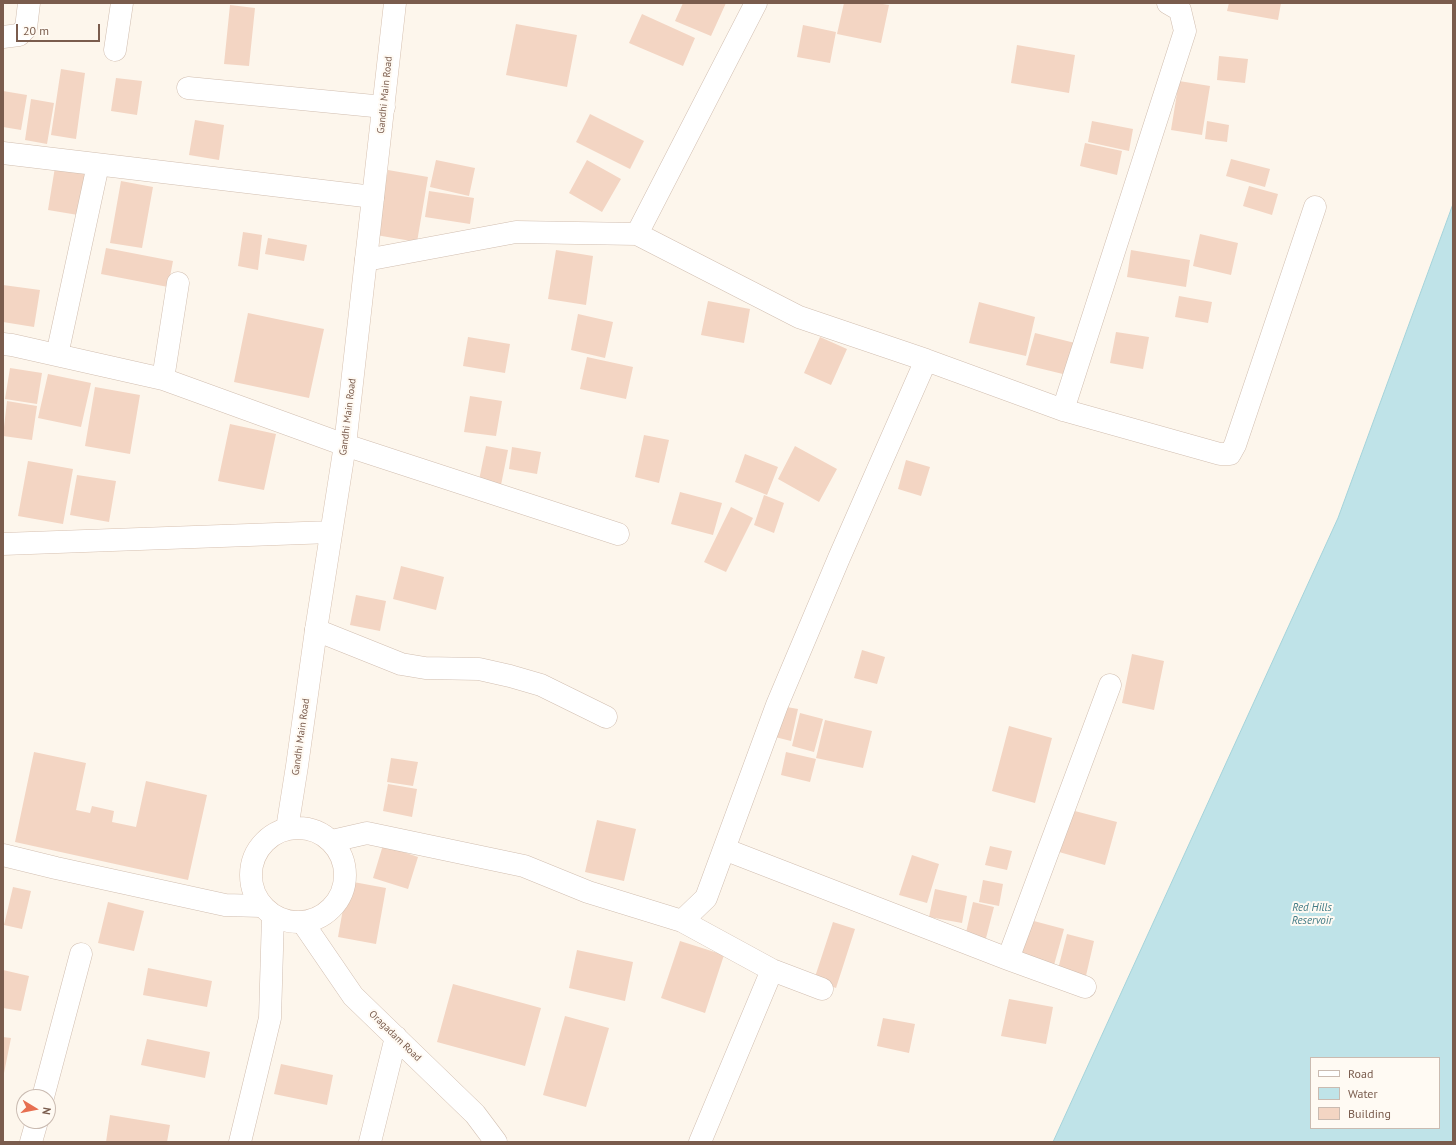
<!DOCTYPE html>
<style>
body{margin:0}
#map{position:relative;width:1456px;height:1145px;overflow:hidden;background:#fdf6ec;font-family:"PT Sans",sans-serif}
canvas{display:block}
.frame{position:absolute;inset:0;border:4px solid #7a5c4d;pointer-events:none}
.legend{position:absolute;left:1310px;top:1057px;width:130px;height:72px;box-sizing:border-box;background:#fffaf3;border:1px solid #cabbb1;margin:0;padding:5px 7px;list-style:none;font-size:12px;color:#7a5c4d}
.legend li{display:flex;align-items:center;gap:8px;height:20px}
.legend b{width:20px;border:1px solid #cabbb1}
.north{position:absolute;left:16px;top:1089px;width:40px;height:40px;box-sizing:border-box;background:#fffaf3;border:1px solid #cabbb1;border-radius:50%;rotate:100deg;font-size:11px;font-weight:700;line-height:16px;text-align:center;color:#7a5c4d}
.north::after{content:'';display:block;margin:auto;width:14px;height:18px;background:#e76f51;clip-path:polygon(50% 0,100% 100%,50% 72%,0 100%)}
.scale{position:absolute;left:16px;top:24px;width:84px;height:18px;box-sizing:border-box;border:2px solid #7a5c4d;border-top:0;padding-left:5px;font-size:12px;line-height:14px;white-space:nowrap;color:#7a5c4d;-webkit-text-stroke:3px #fffaf3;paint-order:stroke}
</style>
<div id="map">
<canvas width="1456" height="1145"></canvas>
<div class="frame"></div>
<ul class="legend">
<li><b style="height:5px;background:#fff"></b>Road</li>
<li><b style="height:11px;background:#bfe3e8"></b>Water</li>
<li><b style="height:11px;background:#f3d5c3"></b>Building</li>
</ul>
<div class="north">N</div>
<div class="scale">20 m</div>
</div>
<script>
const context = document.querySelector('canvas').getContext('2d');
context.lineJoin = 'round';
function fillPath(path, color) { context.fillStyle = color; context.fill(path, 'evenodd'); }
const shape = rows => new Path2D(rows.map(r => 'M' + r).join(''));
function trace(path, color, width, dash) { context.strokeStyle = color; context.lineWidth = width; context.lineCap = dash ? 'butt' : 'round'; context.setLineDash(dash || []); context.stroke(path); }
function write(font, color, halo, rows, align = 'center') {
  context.font = font + ' "PT Sans",sans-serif'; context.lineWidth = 4; context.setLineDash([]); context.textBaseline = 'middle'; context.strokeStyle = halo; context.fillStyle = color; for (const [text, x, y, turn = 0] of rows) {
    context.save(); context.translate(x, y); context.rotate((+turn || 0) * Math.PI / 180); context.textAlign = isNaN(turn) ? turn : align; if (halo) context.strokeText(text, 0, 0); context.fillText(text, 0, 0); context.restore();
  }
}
const water = shape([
 [1453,204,1453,1142,1053,1142,1338,518,1453,204],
 [1311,1058,1439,1058,1439,1128,1311,1128,1311,1058]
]);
fillPath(water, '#bfe3e8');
trace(water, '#a5d3da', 1);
fillPath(shape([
 [683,3,726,3,711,36,675,21],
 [844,3,877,3,889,5,881,43,837,34],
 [1229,3,1281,3,1278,20,1227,11],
 [230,5,255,8,249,66,224,64],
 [642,14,695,38,683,66,629,43],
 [516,24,577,35,567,87,506,75],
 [803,25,836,32,830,63,797,57],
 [1017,45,1075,55,1069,93,1011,83],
 [1219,56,1248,59,1245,83,1217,80],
 [61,69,85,73,76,139,51,135],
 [116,78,142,81,137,115,111,111],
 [1179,81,1210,86,1202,135,1171,130],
 [3,91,27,95,21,130,3,127],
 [31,99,54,103,47,144,25,140],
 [590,114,644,141,630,169,576,142],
 [195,120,224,125,219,160,189,155],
 [1092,121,1133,129,1129,151,1088,142],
 [1207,121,1229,125,1227,142,1205,139],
 [1085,143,1122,151,1117,175,1080,166],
 [1231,159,1270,169,1265,187,1226,176],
 [436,160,475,168,469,196,430,187],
 [587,160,621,179,602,212,569,193],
 [56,161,86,167,78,215,48,210],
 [388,170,428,177,417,242,376,235],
 [121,181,153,187,142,248,110,243],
 [1249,186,1278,194,1272,215,1243,206],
 [429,191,474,198,470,224,425,217],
 [243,232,262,235,258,270,238,266],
 [1200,234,1238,243,1231,275,1193,266],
 [268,238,307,245,304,261,265,254],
 [106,248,173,261,168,287,101,274],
 [556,250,593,256,586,305,548,299],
 [1131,250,1190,260,1186,287,1127,277],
 [3,285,40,290,34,327,3,322],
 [1179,296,1212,302,1208,323,1175,317],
 [708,301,750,309,744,343,701,335],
 [979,302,1035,317,1026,356,969,343],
 [248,313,324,329,309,398,234,382],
 [578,314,613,322,605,358,571,350],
 [1116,332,1149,337,1143,369,1110,363],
 [1035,333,1075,343,1067,375,1026,365],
 [468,337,510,344,505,373,463,366],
 [820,337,847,349,831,385,804,373],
 [587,357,633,367,626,399,580,389],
 [10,368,42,373,37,404,5,399],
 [48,374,91,383,81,427,38,418],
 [95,387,140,395,130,454,85,446],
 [470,396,502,401,496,436,464,432],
 [7,401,37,406,32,440,3,436],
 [230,424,276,434,264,490,218,481],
 [644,435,669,440,659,483,635,477],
 [486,446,508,450,501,485,479,480],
 [795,446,837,469,819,502,778,479],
 [512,447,541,452,537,474,509,469],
 [745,454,778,467,767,495,735,482],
 [906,460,930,467,921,496,898,489],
 [28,461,73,469,63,524,18,516],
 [77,475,116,481,109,522,70,515],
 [680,492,722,503,713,535,671,524],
 [764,495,784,503,774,533,754,525],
 [731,507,753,518,726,572,704,562],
 [401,566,444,577,436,610,393,599],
 [356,595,386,601,380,631,350,625],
 [862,650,885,657,877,684,854,678],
 [1132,654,1164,661,1154,710,1122,703],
 [781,706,798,709,791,741,775,737],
 [800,713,823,719,814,752,792,746],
 [825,720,872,731,863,768,816,758],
 [1009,726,1052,738,1035,803,992,791],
 [34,752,86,763,76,810,90,813,92,806,114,811,112,822,136,827,146,781,207,795,188,880,15,842],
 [786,752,816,759,810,782,781,775],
 [391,758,418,762,413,786,387,782],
 [388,784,417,789,412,817,383,811],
 [1071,810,1117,822,1105,865,1059,852],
 [597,820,636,829,624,881,585,872],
 [383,845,418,857,408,889,373,878],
 [990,846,1012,851,1007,870,985,865],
 [912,855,939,864,927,903,899,895],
 [983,880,1003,884,999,906,979,902],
 [348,881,386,888,376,944,338,937],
 [13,887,31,891,22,929,4,925],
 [935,889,967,896,962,923,929,917],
 [108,902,144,911,134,951,98,943],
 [973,902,994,907,985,942,965,937],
 [1030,920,1064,929,1054,965,1020,956],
 [833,922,855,929,836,988,814,980],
 [1067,934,1094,941,1085,980,1057,973],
 [680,941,724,955,705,1013,661,998],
 [577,950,633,962,625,1001,569,988],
 [148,968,212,981,207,1007,143,995],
 [3,970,29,976,21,1011,3,1008],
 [453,984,541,1008,525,1066,437,1042],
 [1009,999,1053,1007,1046,1044,1001,1036],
 [565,1016,609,1028,586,1107,543,1095],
 [883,1018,915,1024,909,1053,877,1046],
 [3,1037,11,1038,4,1073,3,1072],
 [147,1039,210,1052,205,1078,141,1065],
 [281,1064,333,1075,327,1105,274,1094],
 [110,1115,170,1125,167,1142,106,1142]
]), '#f3d5c3');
const street = shape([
 [3,37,19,35,26,28,29,3],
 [115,50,122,3],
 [188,88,384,107],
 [3,153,373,197],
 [637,234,756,3],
 [366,260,516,232,637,234,799,317,926,360,1063,410,1220,454,1230,454,1235,445,1315,207],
 [3,344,12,345,163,379,345,445,618,534],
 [57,355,98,165],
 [163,379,178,283],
 [1063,410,1185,31,1180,10,1168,3],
 [316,630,401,664,425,668,479,669,510,676,541,685,606,717],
 [332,841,367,833,524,866,588,892,682,921,772,970,822,989],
 [724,849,1008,959,1085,987],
 [3,855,56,868,225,905,261,906],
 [682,921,706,898,777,705,839,558,926,360],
 [303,923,353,996,475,1114,496,1142],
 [1008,959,1110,685],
 [43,1097,81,954],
 [31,1142,37,1121],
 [240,1142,270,1018,273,916],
 [370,1142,396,1037],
 [700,1142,772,970]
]);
const secondary = shape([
 [3,544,331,532],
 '251 875a47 47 0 1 1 94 0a47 47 0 1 1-94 0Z',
 [287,829,297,766,316,630,345,445,395,3]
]);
trace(street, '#d1beb0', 23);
trace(secondary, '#d6c0b0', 23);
trace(street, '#fff', 22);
trace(secondary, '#fff', 22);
write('10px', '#7a5c4d', '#fffaf3', [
 ["Gandhi Main Road",385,95,-84],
 ["Gandhi Main Road",348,417,-83],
 ["Gandhi Main Road",301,737,-82],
 ["Oragadam Road",395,1036,44]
]);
write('italic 11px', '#437c86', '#fffaf3', [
 ["Red Hills",1312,908],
 ["Reservoir",1312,921]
]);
</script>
